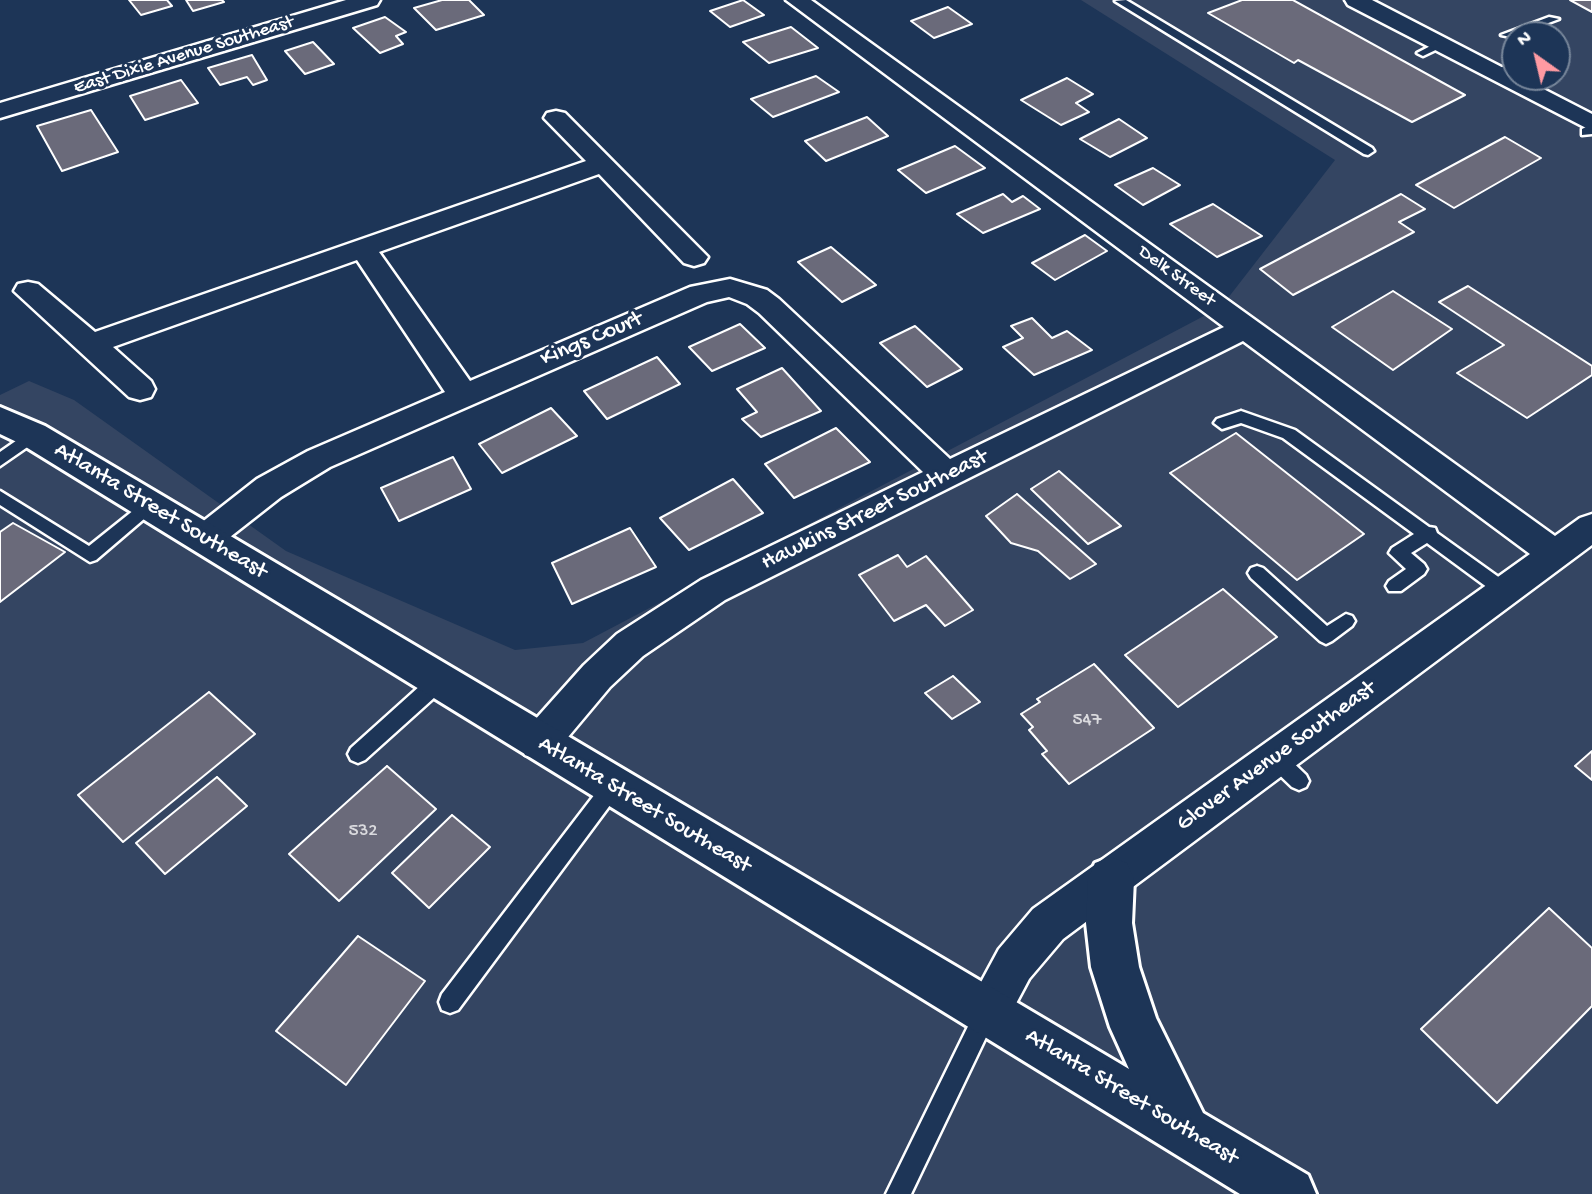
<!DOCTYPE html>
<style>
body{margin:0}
#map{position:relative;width:1592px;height:1194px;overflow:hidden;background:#1d3557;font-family:"Gochi Hand",sans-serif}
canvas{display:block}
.north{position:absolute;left:1501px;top:21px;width:70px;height:70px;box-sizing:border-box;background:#1d3557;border:2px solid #77869a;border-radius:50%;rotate:326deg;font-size:19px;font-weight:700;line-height:28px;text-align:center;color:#fff}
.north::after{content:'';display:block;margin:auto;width:24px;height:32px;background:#ff9aa2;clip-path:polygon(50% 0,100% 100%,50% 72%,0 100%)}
</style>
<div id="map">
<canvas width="1592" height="1194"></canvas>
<div class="north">N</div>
</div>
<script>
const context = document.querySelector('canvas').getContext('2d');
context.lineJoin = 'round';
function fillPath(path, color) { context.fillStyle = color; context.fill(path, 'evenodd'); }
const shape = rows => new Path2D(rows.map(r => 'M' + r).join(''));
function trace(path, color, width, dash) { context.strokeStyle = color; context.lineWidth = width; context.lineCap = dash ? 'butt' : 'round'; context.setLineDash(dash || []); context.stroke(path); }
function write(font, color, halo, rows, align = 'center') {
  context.font = font + ' "Gochi Hand",sans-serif'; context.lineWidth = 6; context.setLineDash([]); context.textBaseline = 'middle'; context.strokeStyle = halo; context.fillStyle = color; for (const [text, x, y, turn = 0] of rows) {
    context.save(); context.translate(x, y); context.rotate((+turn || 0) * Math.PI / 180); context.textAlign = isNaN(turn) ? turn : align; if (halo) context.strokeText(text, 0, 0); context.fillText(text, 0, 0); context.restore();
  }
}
fillPath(shape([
 [1081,0,1592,0,1592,1194,0,1194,0,395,29,381,74,400,286,551,515,650,583,643,1221,307,1335,160],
 [1515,35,1557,35,1557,77,1515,77]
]), '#344562');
const building = shape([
 [129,0,167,0,172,6,141,15,129,0],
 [186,0,222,0,224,2,193,11,186,0],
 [442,0,469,0,484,15,436,30,414,8,442,0],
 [743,0,764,15,730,27,710,11,743,0],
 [1242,0,1293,0,1465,95,1412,122,1298,60,1294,63,1208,13,1242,0],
 [1570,0,1592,0,1592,12,1570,0],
 [948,7,972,24,934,38,911,21,948,7],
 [385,17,406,32,396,36,403,44,380,53,353,28,385,17],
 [791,27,818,48,769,63,743,42,791,27],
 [313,42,334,64,305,74,285,51,313,42],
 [252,55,267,80,253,85,247,77,220,85,208,68,252,55],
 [816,76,839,92,773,117,751,99,816,76],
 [1067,78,1093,94,1076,103,1089,112,1061,125,1021,100,1067,78],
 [181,80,198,103,145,120,130,96,181,80],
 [91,110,118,152,62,171,37,126,91,110],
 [867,117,888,136,826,161,805,141,867,117],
 [1119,119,1147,138,1110,157,1080,139,1119,119],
 [1505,137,1541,158,1454,208,1416,185,1505,137],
 [955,146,985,168,926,193,898,170,955,146],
 [1153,168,1180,185,1143,205,1115,185,1153,168],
 [1003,194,1012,202,1023,196,1040,209,983,233,957,214,1003,194],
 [1401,194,1425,209,1399,222,1414,232,1293,295,1260,269,1401,194],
 [1213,204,1262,236,1217,257,1170,224,1213,204],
 [1085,235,1107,251,1055,280,1032,263,1085,235],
 [831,247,876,285,842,302,798,262,831,247],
 [1468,286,1592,366,1592,375,1527,418,1457,373,1504,345,1439,302,1468,286],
 [1393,291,1452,329,1393,370,1332,327,1393,291],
 [1032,318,1052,338,1067,331,1092,350,1034,375,1003,347,1023,338,1011,326,1032,318],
 [740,324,765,348,712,371,689,347,740,324],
 [915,326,962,369,927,387,880,343,915,326],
 [657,357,680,384,607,419,584,391,657,357],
 [782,368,821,411,761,437,742,419,757,412,737,389,782,368],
 [551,408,577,436,502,473,479,444,551,408],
 [836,428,870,462,794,498,765,464,836,428],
 [1236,433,1364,534,1297,580,1170,473,1236,433],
 [453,457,471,489,399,521,381,488,453,457],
 [1059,471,1121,526,1088,544,1031,489,1059,471],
 [733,479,763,513,689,550,660,518,733,479],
 [1017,494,1096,564,1070,579,1038,551,1011,543,986,516,1017,494],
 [13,523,65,552,0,602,0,532,13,523],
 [630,528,656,567,572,604,552,563,630,528],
 [898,555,907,567,926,556,973,610,945,626,926,605,894,621,859,575,898,555],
 [1223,589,1277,637,1178,707,1125,655,1223,589],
 [1094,664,1154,728,1069,784,1042,754,1047,751,1029,730,1033,727,1021,714,1040,702,1037,699,1094,664],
 [953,676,980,702,952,719,925,693,953,676],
 [209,692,255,734,123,842,78,795,209,692],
 [1592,751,1592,780,1575,766,1592,751],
 [387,766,436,809,339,901,289,854,387,766],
 [217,777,247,806,165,874,136,843,217,777],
 [452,815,490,847,429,908,392,873,452,815],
 [1549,908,1592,948,1592,1006,1497,1103,1421,1029,1549,908],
 [358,936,425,981,346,1085,276,1031,358,936]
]);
fillPath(building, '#6a6a7a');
trace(building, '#fff', 2);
const service = shape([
 [1126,0,1372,148,1374,151,1368,155,1364,154,1115,1,1126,0],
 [1549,17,1559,19,1511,37,1501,35,1549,17],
 [1440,41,1444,42,1444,46,1423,56,1417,53,1440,41],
 [1515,62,1515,69,1494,76,1488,73,1515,62],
 [1592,124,1592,134,1582,135,1582,129,1592,124],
 [1241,411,1295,430,1429,527,1435,528,1437,533,1511,586,1514,591,1511,596,1499,596,1427,543,1411,553,1424,564,1427,569,1424,574,1401,591,1389,591,1386,586,1389,581,1406,569,1389,553,1392,548,1414,534,1283,438,1241,423,1222,429,1214,423,1217,419,1241,411],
 [33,429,41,435,39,439,0,466,0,452,33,429],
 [0,491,89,546,144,502,150,501,158,507,96,560,90,562,0,505,0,491],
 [1257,566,1263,568,1327,626,1346,614,1352,616,1355,621,1352,626,1332,641,1326,644,1320,641,1251,578,1248,573,1251,568,1257,566],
 [438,674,445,676,447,682,445,688,365,760,358,763,351,760,348,754,351,748,431,676,438,674],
 [1275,749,1282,752,1306,775,1309,781,1306,787,1299,790,1292,787,1268,764,1265,758,1268,752,1275,749],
 [612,778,619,781,622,787,619,793,458,1010,450,1013,442,1010,439,1002,442,994,605,781,612,778],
 [987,1001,995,1004,998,1012,911,1194,886,1194,979,1004,987,1001]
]);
const minor = shape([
 [346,0,380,0,377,5,0,118,0,103,346,0],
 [786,0,811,0,1555,536,1580,518,1592,514,1592,545,1063,939,1029,979,1003,1028,987,1034,971,1028,965,1012,999,949,1033,909,1530,554,1243,341,725,600,643,656,610,687,553,755,539,760,525,755,520,743,525,731,584,665,617,634,701,580,923,472,759,313,747,304,729,297,707,302,330,467,281,497,216,548,204,552,192,548,187,539,192,530,257,479,308,451,445,392,357,260,113,347,151,381,155,389,151,397,140,400,129,397,14,291,18,284,28,282,38,284,95,332,586,161,544,118,547,113,556,111,565,113,708,257,704,263,694,266,684,263,599,174,379,252,470,381,690,287,730,279,767,290,779,299,950,459,1224,327,786,0],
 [1345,0,1372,0,1515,74,1515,77,1520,77,1592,114,1592,131,1348,5,1345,0]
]);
const secondary = shape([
 [0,407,45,426,1129,1069,1110,1027,1091,967,1086,923,1088,879,1095,863,1111,857,1127,863,1134,879,1132,923,1139,967,1156,1018,1203,1113,1308,1175,1316,1194,1240,1194,21,444,0,434,0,407]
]);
trace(service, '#fff', 5);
trace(minor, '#fff', 5);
trace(secondary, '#fff', 6);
fillPath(service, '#1d3557');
fillPath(minor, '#1d3557');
fillPath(secondary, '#1d3557');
write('19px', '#fff', '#1d3557', [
 ["East Dixie Avenue Southeast",184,56,-17],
 ["Delk Street",1176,277,36]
]);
write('19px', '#dadade', null, [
 ["547",1087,721],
 ["532",363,832]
]);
write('23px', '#fff', '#1d3557', [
 ["Kings Court",592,340,-23],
 ["Hawkins Street Southeast",875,511,-26],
 ["Atlanta Street Southeast",160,512,31],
 ["Glover Avenue Southeast",1277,757,-36],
 ["Atlanta Street Southeast",644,806,31],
 ["Atlanta Street Southeast",1131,1098,31]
]);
</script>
